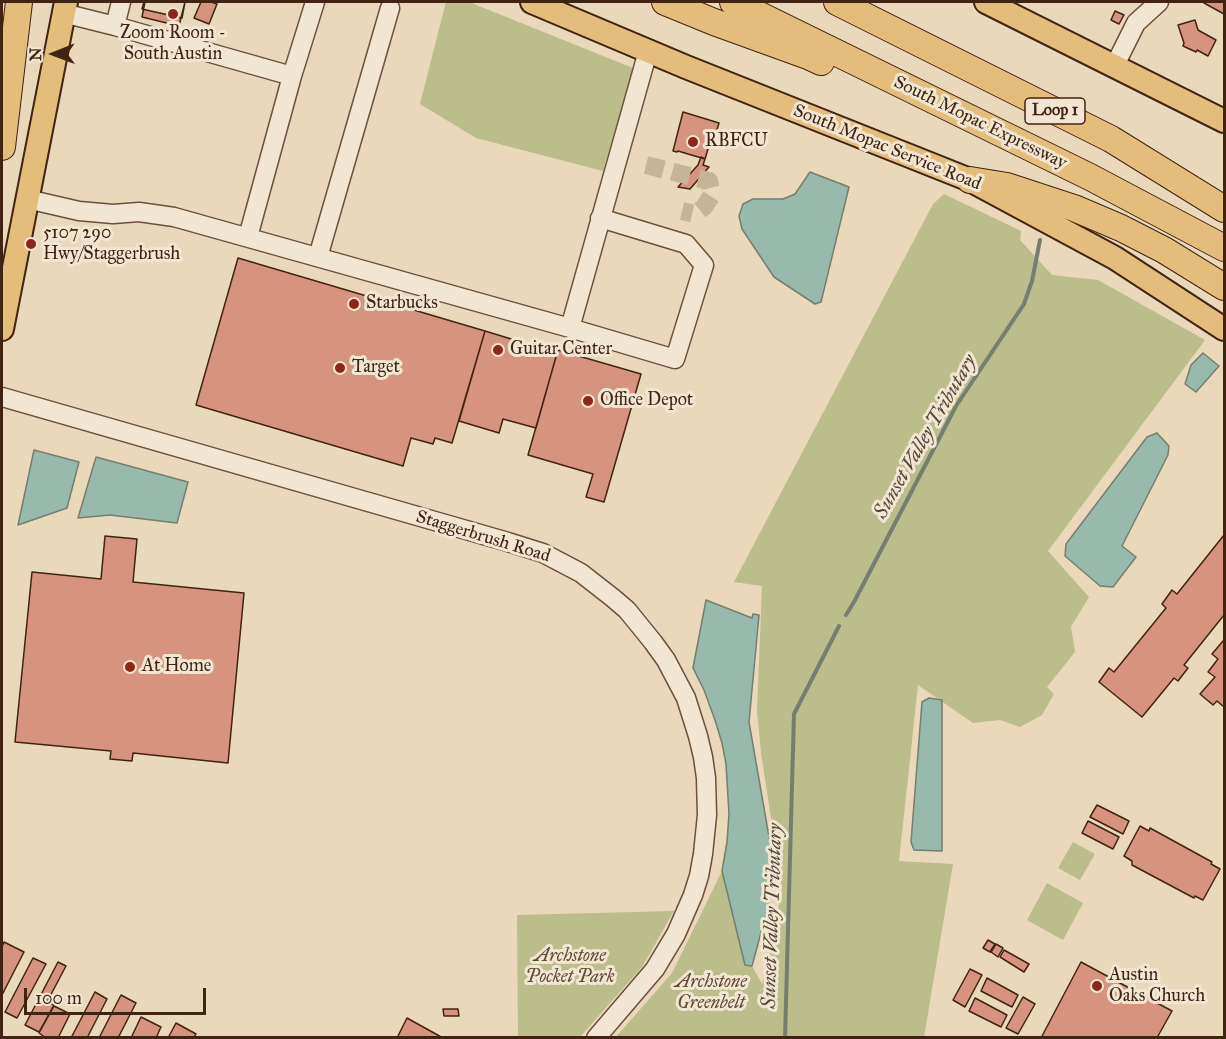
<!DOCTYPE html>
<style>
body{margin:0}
#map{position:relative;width:1226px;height:1039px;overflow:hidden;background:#e9d8b9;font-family:"IM FELL Great Primer",serif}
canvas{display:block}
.frame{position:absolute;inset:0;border:3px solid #412311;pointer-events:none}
.north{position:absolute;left:24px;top:24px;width:60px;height:60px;-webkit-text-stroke:4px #f1e6d2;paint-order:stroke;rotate:269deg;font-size:16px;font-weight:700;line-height:24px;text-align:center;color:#412311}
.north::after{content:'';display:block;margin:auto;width:21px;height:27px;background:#412311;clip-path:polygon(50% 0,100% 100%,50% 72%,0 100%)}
.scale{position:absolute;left:24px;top:988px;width:182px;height:27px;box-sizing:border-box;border:3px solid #412311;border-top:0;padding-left:8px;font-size:18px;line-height:21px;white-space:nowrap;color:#412311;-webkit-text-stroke:4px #f1e6d2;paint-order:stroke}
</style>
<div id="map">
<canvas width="1226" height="1039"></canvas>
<div class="frame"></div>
<div class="north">N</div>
<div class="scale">100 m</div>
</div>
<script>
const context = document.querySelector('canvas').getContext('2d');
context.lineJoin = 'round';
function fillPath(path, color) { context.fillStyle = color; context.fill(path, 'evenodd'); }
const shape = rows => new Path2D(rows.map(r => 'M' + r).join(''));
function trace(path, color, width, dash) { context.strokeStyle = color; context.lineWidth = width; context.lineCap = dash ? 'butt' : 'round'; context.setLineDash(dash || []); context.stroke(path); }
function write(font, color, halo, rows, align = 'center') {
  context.font = font + ' "IM FELL Great Primer",serif'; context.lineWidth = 6; context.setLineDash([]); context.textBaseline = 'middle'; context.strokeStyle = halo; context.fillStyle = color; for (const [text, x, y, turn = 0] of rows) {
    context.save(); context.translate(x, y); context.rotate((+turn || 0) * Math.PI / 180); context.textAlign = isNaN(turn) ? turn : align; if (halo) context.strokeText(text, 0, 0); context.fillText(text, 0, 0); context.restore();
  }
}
fillPath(shape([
 [446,2,469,2,633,68,603,171,476,138,420,104],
 [944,194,1021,231,1020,240,1052,275,1098,280,1205,340,1048,551,1089,597,1071,627,1075,652,1047,687,1054,694,1042,715,1020,727,1000,720,973,723,918,685,899,861,953,864,924,1037,615,1038,672,973,722,871,745,964,752,966,762,984,767,965,782,889,761,753,757,711,762,586,734,582,933,204],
 [1073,842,1095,854,1080,880,1058,868],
 [1047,883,1083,903,1063,940,1027,920],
 [674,911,642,967,580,1037,518,1037,517,915]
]), '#bbbd8b');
const water = shape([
 [810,172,849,187,821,302,815,304,774,277,742,229,739,216,743,204,753,199,783,199,795,194,810,172],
 [1203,353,1219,366,1196,392,1185,384,1191,365,1203,353],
 [1157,433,1169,446,1168,455,1122,546,1136,557,1113,587,1100,586,1065,556,1066,544,1147,437,1157,433],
 [34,450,79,462,67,508,18,525,34,450],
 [96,457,188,482,177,523,110,515,78,518,96,457],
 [706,600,752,618,753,614,759,615,749,722,776,877,752,966,745,965,722,871,727,842,729,814,726,764,722,743,715,720,704,690,693,668,706,600],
 [929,698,942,700,942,851,914,850,911,842,922,702,929,698]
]);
fillPath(water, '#97baad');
trace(water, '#757e6f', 1.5);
trace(shape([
 [846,615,854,602,956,406,1024,304,1032,281,1040,240],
 [785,1038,794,714,839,626]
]), '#757e6f', 4);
const building = shape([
 [144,2,185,2,182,18,142,9,144,2],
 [145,2,185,2,179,26,142,17,145,2],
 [201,2,211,2,217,4,209,24,194,18,201,2],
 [1205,2,1224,2,1224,14,1204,3,1205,2],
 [1115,11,1124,15,1119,24,1111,20,1115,11],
 [1195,20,1198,30,1216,40,1208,56,1197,50,1196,52,1183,46,1184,43,1178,25,1195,20],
 [683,112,719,123,716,133,713,132,705,159,678,151,677,152,673,151,683,112],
 [701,157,705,159,703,165,709,167,690,189,678,187,698,165,701,157],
 [238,258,485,331,452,443,435,438,433,444,411,438,403,466,196,405,238,258],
 [485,331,557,353,536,428,503,419,499,433,459,421,485,331],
 [558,350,641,374,604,502,586,497,593,474,528,455,558,350],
 [1224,535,1224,615,1184,665,1188,668,1178,681,1174,678,1142,717,1099,682,1109,668,1114,672,1166,608,1162,604,1172,590,1177,594,1224,535],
 [105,536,137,539,133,582,244,593,228,763,133,753,132,761,110,759,111,751,15,742,32,572,101,579,105,536],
 [1223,641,1224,642,1224,707,1217,701,1213,705,1200,694,1215,677,1208,672,1218,659,1212,654,1223,641],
 [1097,805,1129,821,1123,834,1090,817,1097,805],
 [1088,821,1119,837,1113,849,1082,833,1088,821],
 [1140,826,1149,831,1150,828,1212,862,1211,864,1220,869,1203,900,1195,896,1194,898,1132,865,1132,861,1124,856,1140,826],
 [988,940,995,944,990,952,983,948,988,940],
 [4,942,24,952,2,995,2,947,4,942],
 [996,944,1003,948,998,957,991,952,996,944],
 [1004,950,1029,964,1024,972,1000,957,1004,950],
 [33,958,46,964,17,1018,5,1012,33,958],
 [58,962,66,966,47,1002,54,1005,39,1032,25,1025,58,962],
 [1081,962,1172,1011,1158,1036,1160,1038,1041,1038,1081,962],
 [970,969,982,975,965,1007,953,1000,970,969],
 [987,978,1018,995,1012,1007,981,991,987,978],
 [95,992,107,999,87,1038,71,1038,95,992],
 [121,995,136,1003,118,1038,99,1038,121,995],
 [1023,997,1035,1004,1018,1034,1006,1028,1023,997],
 [975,998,1007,1015,1001,1027,969,1011,975,998],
 [54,1006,70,1014,58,1038,46,1038,39,1033,54,1006],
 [443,1009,458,1009,459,1016,444,1016,443,1009],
 [141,1017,161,1027,156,1038,131,1038,141,1017],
 [407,1018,443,1038,397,1038,407,1018],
 [176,1023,196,1034,194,1038,168,1038,176,1023]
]);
fillPath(building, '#d6947e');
trace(building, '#412311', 1.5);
trace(shape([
 [646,165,709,181,712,195,704,207,695,214,682,211]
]), '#c7b497', 18, [18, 9]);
const minor = shape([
 [63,13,115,26,121,2],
 [115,26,292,76],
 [1115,65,1136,23,1159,2],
 [27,199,79,211,113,214,139,212,174,217,570,328,675,359,704,265,686,244,600,218],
 [248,237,292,76,315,2],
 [318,257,390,8],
 [570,328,648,51],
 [2,397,508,542,543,553,581,573,613,598,627,610,653,642,666,660,686,698,698,736,703,757,706,778,707,815,703,854,699,876,693,895,676,934,655,969,596,1038]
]);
const major = shape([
 [532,2,686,67,970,180,1115,258,1224,329],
 [986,2,1224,121],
 [2,329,66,2]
]);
const highway = shape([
 [665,2,714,22,808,56,821,62],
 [733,2,1090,177,1224,248],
 [837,2,1111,139,1224,209],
 [2,147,19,2],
 [970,180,1007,186,1074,208,1121,228,1164,250,1224,287]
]);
trace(minor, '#6b503b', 21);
trace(major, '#412311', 26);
trace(highway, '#412311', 28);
trace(minor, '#f1e6d2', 18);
trace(major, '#e4bc7c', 22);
trace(highway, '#e4bc7c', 26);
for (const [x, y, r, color] of [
 [173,14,6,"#8f2418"],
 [693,142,6,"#8f2418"],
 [31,244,6,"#8f2418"],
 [354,304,6,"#8f2418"],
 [498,350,6,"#8f2418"],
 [340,368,6,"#8f2418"],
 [588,401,6,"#8f2418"],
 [130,667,6,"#8f2418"],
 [1097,986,6,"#8f2418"]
]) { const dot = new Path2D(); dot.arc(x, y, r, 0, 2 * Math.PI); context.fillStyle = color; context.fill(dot); trace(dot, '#f1e6d2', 2); }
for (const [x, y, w] of [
 [1055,111,60]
]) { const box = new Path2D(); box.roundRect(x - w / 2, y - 13, w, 26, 4.5); context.fillStyle = '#f1e6d2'; context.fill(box); trace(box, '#412311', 1.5); }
write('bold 16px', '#412311', null, [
 ["Loop 1",1055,111]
]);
write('18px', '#412311', '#f1e6d2', [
 ["Zoom Room -",173,34,"center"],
 ["South Austin",173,55,"center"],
 ["RBFCU",705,142],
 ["5107 290",43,234],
 ["Hwy/Staggerbrush",43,255],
 ["Starbucks",366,304],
 ["Guitar Center",510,350],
 ["Target",352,368],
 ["Office Depot",600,401],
 ["At Home",142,667],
 ["Austin",1109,976],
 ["Oaks Church",1109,997]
], 'left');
write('18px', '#412311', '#f1e6d2', [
 ["South Mopac Expressway",980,123,26],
 ["South Mopac Service Road",887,148,22],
 ["Staggerbrush Road",483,537,17]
]);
write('italic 18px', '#604a30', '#f1e6d2', [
 ["Archstone",570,957],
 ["Pocket Park",570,978],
 ["Archstone",711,983],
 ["Greenbelt",711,1004]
]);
write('italic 20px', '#564938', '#f1e6d2', [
 ["Sunset Valley Tributary",926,437,-60],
 ["Sunset Valley Tributary",773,916,-88]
]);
</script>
